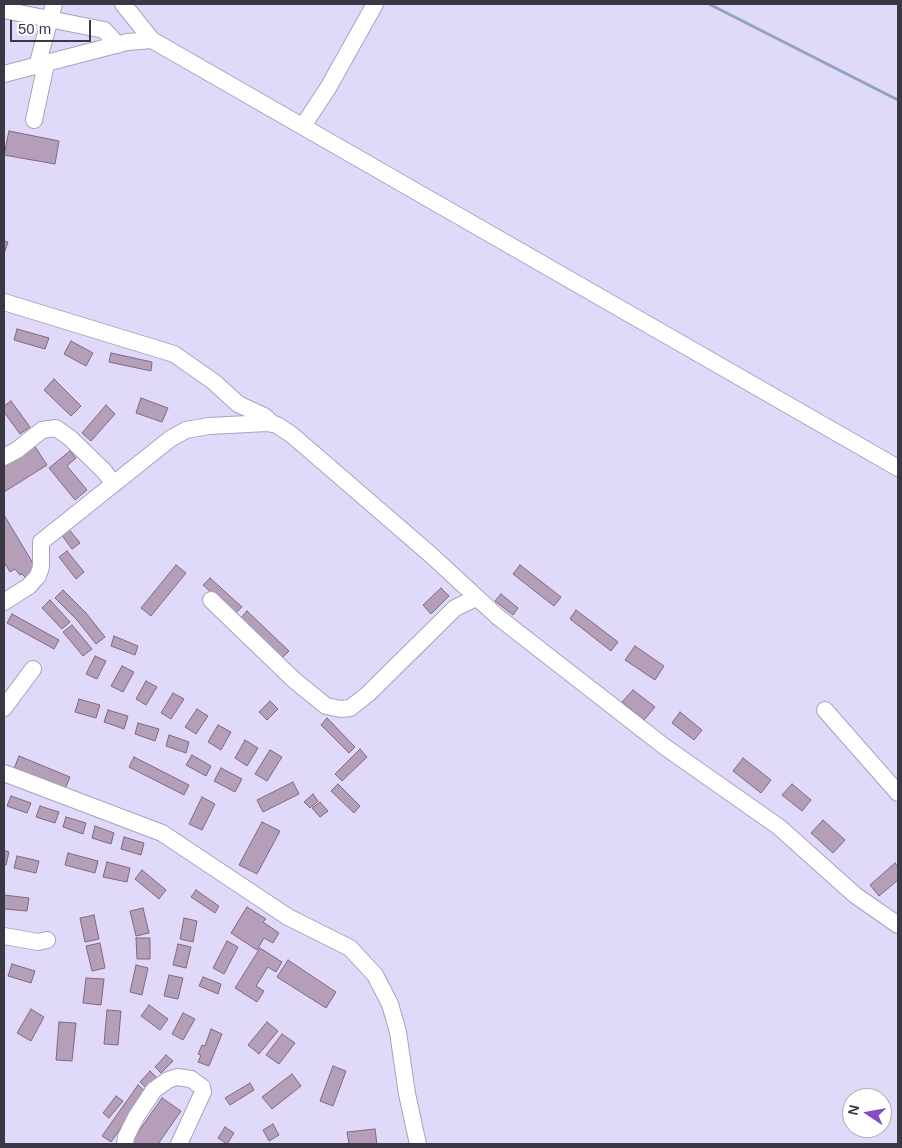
<!DOCTYPE html>
<style>
body{margin:0}
#map{position:relative;width:902px;height:1148px;overflow:hidden;background:#e1d9f9;font-family:Arial,sans-serif}
canvas{display:block}
.frame{position:absolute;inset:0;border:5px solid #3b3845;pointer-events:none}
.north{position:absolute;left:842px;top:1088px;width:50px;height:50px;box-sizing:border-box;background:#fff;border:1px solid #b1afb5;border-radius:50%;rotate:282deg;font-size:14px;font-weight:700;line-height:20px;text-align:center;color:#3b3845}
.north::after{content:'';display:block;margin:auto;width:18px;height:22px;background:#894dc3;clip-path:polygon(50% 0,100% 100%,50% 72%,0 100%)}
.scale{position:absolute;left:10px;top:20px;width:81px;height:22px;box-sizing:border-box;border:2px solid #3b3845;border-top:0;padding-left:6px;font-size:15px;line-height:18px;white-space:nowrap;color:#3b3845;-webkit-text-stroke:4px #fff;paint-order:stroke}
</style>
<div id="map">
<canvas width="902" height="1148"></canvas>
<div class="frame"></div>
<div class="north">N</div>
<div class="scale">50 m</div>
</div>
<script>
const context = document.querySelector('canvas').getContext('2d');
context.lineJoin = 'round';
const shape = rows => new Path2D(rows.map(r => 'M' + r).join(''));
function trace(path, color, width, dash) { context.strokeStyle = color; context.lineWidth = width; context.lineCap = dash ? 'butt' : 'round'; context.setLineDash(dash || []); context.stroke(path); }
function fillPath(path, color) { context.fillStyle = color; context.fill(path, 'evenodd'); }
trace(shape([
 [709,4,898,100]
]), '#8fa3be', 3);
const building = shape([
 [9,131,59,141,55,164,4,155,9,131],
 [4,241,8,242,4,254,4,241],
 [17,329,49,338,45,349,14,340,17,329],
 [71,341,93,353,86,366,64,354,71,341],
 [111,353,152,362,151,371,109,362,111,353],
 [54,379,81,406,71,416,44,390,54,379],
 [141,398,168,408,162,422,136,413,141,398],
 [11,401,30,427,20,434,4,412,4,406,11,401],
 [106,405,115,414,91,441,82,433,106,405],
 [34,445,47,465,4,492,4,465,34,445],
 [70,451,76,458,67,466,87,490,75,500,49,468,70,451],
 [4,515,37,570,25,577,22,574,20,575,15,569,10,572,4,562,4,515],
 [68,528,80,543,72,549,61,534,68,528],
 [67,551,84,572,76,579,59,557,67,551],
 [176,565,186,573,151,616,141,608,176,565],
 [520,565,561,597,554,606,513,574,520,565],
 [210,578,242,607,235,614,203,585,210,578],
 [441,588,449,596,431,614,423,605,441,588],
 [63,590,86,613,105,637,96,644,77,620,55,598,63,590],
 [501,594,518,608,513,615,495,601,501,594],
 [50,600,70,622,62,629,42,608,50,600],
 [576,610,618,642,611,651,570,619,576,610],
 [247,611,289,651,281,659,239,620,247,611],
 [12,614,59,640,54,649,7,623,12,614],
 [72,625,92,649,83,656,63,632,72,625],
 [114,636,138,646,135,655,111,646,114,636],
 [635,646,664,666,655,680,625,660,635,646],
 [95,656,106,661,97,679,86,674,95,656],
 [122,666,134,672,123,692,111,686,122,666],
 [146,681,157,687,146,705,136,699,146,681],
 [633,690,655,707,644,720,622,702,633,690],
 [173,693,184,699,171,719,161,713,173,693],
 [79,699,100,705,96,718,75,712,79,699],
 [270,701,278,709,267,720,259,712,270,701],
 [197,709,208,716,196,734,185,727,197,709],
 [108,710,128,716,124,729,104,722,108,710],
 [680,712,702,730,694,740,672,723,680,712],
 [327,718,355,747,349,753,321,725,327,718],
 [138,723,159,729,155,741,135,734,138,723],
 [218,725,231,732,221,750,208,742,218,725],
 [169,735,189,742,186,753,166,746,169,735],
 [245,740,258,748,247,766,235,758,245,740],
 [360,749,367,757,342,781,335,774,360,749],
 [270,750,282,757,267,781,255,774,270,750],
 [192,755,211,766,206,776,186,765,192,755],
 [19,756,70,777,65,789,14,769,19,756],
 [134,757,189,785,184,795,129,767,134,757],
 [743,758,771,780,761,793,733,771,743,758],
 [221,768,242,779,235,792,214,781,221,768],
 [293,782,299,794,263,812,257,800,293,782],
 [338,784,360,806,354,813,331,791,338,784],
 [792,784,811,800,802,811,782,795,792,784],
 [313,794,318,801,310,808,304,802,313,794],
 [11,796,31,803,27,813,7,806,11,796],
 [202,797,215,804,202,830,189,824,202,797],
 [320,802,328,811,320,817,312,808,320,802],
 [40,806,59,812,55,823,36,817,40,806],
 [66,817,86,823,83,834,63,827,66,817],
 [823,820,845,840,833,853,811,833,823,820],
 [262,822,280,831,257,874,239,865,262,822],
 [95,826,114,833,111,844,92,838,95,826],
 [124,837,144,843,141,855,121,849,124,837],
 [4,850,9,852,6,865,4,865,4,850],
 [68,853,98,861,95,873,65,865,68,853],
 [17,856,39,861,36,873,14,868,17,856],
 [107,862,130,868,127,882,103,877,107,862],
 [895,863,898,867,898,880,879,896,870,885,895,863],
 [142,870,166,890,159,899,135,879,142,870],
 [196,890,219,906,215,913,191,897,196,890],
 [4,895,29,898,27,911,4,909,4,895],
 [247,907,266,919,263,922,279,933,273,943,264,938,257,950,231,933,247,907],
 [143,908,149,933,136,936,130,911,143,908],
 [94,915,99,939,85,942,80,918,94,915],
 [184,918,197,921,193,942,180,939,184,918],
 [136,938,150,938,150,959,137,959,136,938],
 [227,941,238,947,224,974,213,968,227,941],
 [100,943,105,968,92,971,86,946,100,943],
 [178,944,191,947,186,968,173,965,178,944],
 [260,948,282,962,276,972,268,967,256,986,264,991,257,1002,235,988,260,948],
 [288,960,336,992,326,1008,277,977,288,960],
 [12,964,35,971,31,983,8,976,12,964],
 [136,965,148,968,142,995,130,992,136,965],
 [169,975,183,978,178,999,164,996,169,975],
 [203,977,221,984,218,994,199,986,203,977],
 [86,978,104,979,101,1005,83,1003,86,978],
 [149,1005,168,1019,160,1030,141,1016,149,1005],
 [31,1009,44,1017,31,1041,17,1033,31,1009],
 [107,1010,121,1011,118,1045,104,1044,107,1010],
 [183,1013,195,1019,183,1040,172,1034,183,1013],
 [59,1022,76,1023,72,1061,56,1060,59,1022],
 [267,1022,278,1031,259,1054,248,1045,267,1022],
 [211,1029,222,1034,209,1066,198,1062,201,1055,198,1054,202,1045,205,1046,211,1029],
 [282,1034,295,1043,279,1064,266,1055,282,1034],
 [166,1055,173,1061,161,1073,155,1067,166,1055],
 [333,1066,346,1071,333,1106,320,1101,333,1066],
 [150,1071,158,1079,148,1090,140,1082,150,1071],
 [292,1074,301,1086,272,1109,262,1097,292,1074],
 [250,1083,254,1090,230,1105,225,1098,250,1083],
 [138,1085,146,1092,111,1142,102,1136,138,1085],
 [116,1096,123,1101,109,1118,103,1113,116,1096],
 [162,1098,181,1111,158,1144,130,1144,162,1098],
 [273,1124,279,1135,269,1141,263,1130,273,1124],
 [225,1127,234,1133,227,1144,218,1138,225,1127],
 [375,1129,377,1144,349,1144,347,1132,375,1129]
]);
fillPath(building, '#b59eb8');
trace(building, '#7f6981', 1);
const minor = shape([
 [123,4,152,40,898,468],
 [4,10,104,30,118,45],
 [37,66,54,4],
 [4,74,127,42,152,40],
 [34,120,46,64],
 [303,126,328,88,375,4],
 [4,302,174,354,214,382,238,404,264,416,273,424],
 [4,457,17,450,42,430,56,428,70,438,104,471,113,483],
 [211,600,294,680,326,706,341,709,350,708,368,694,455,608,476,598],
 [4,602,29,586,38,576,41,567,41,542,170,439,186,430,209,426,267,423,277,425,292,435,431,555,498,617,665,747,779,827,855,895,898,925],
 [4,708,33,669],
 [825,710,898,793],
 [4,773,162,833,288,917,350,948,375,975,390,1004,398,1032,407,1094,418,1144],
 [4,936,38,942,47,940],
 [125,1144,126,1137,136,1117,154,1090,168,1080,177,1077,191,1079,202,1087,203,1092,179,1144]
]);
trace(minor, '#a9a1c0', 18);
trace(minor, '#fff', 16);
</script>
